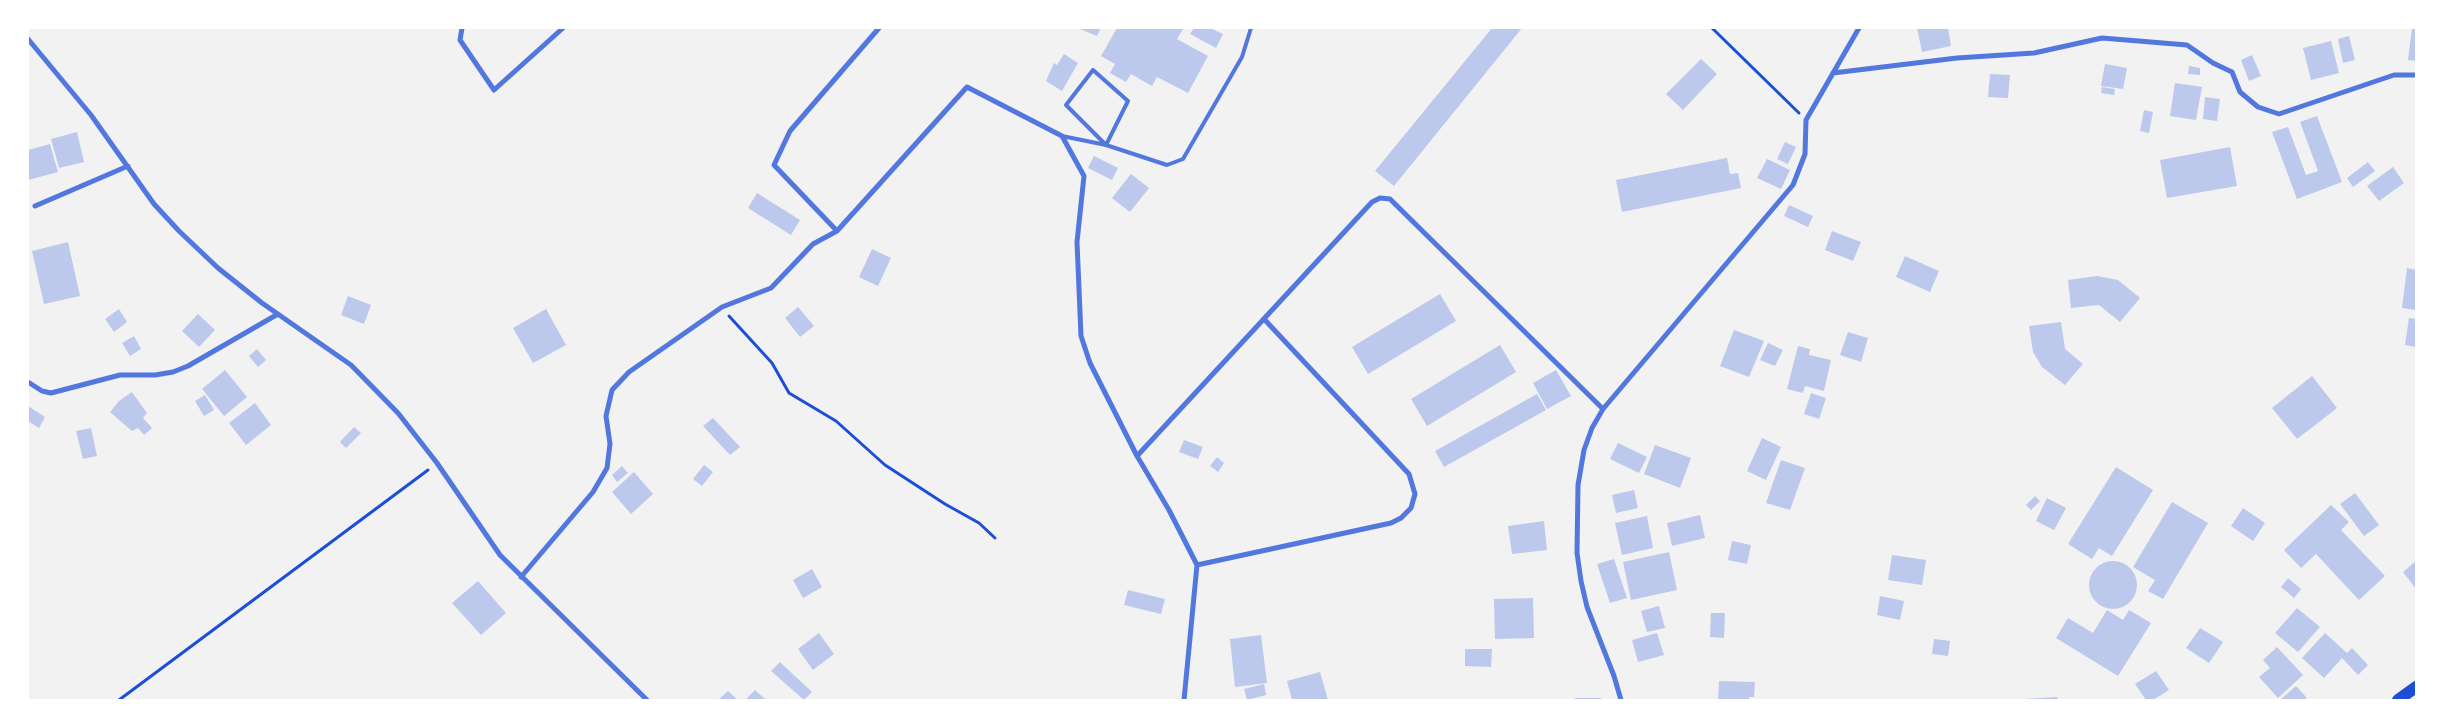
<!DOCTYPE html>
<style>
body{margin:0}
#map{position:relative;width:2444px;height:728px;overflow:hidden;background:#f2f2f2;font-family:Roboto,sans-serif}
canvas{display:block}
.frame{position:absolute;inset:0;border:29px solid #fff;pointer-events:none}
</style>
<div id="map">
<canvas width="2444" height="728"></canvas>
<div class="frame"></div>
</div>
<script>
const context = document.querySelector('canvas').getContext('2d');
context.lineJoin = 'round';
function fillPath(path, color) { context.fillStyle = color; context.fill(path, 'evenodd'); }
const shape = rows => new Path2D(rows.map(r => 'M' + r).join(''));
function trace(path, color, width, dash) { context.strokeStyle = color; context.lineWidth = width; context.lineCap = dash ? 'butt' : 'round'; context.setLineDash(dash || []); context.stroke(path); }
fillPath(shape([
 [1078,28,1101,28,1097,36],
 [1117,28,1183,29,1177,39,1208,56,1188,93,1157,77,1152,86,1131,74,1126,82,1110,73,1115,64,1101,56],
 [1194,28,1210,28,1223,34,1216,48,1190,34],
 [1492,28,1522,28,1394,186,1375,171],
 [1917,28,1948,28,1951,46,1922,52],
 [2412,28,2416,28,2416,61,2408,60],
 [2349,36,2355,60,2343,63,2338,39],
 [2331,41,2339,73,2311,80,2303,48],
 [1064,54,1078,63,1062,91,1046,81,1054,63,1057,65],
 [2252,55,2261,76,2249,81,2241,60],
 [1701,59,1717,74,1683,110,1666,94],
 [2105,64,2127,68,2123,89,2101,86],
 [2189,66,2200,68,2200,75,2188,74],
 [1990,74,2010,75,2008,98,1988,97],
 [2175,83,2202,87,2196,120,2170,116],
 [2102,87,2115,89,2114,95,2101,93],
 [2205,97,2220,99,2217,121,2203,119],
 [2144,110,2153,112,2149,133,2140,131],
 [2317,116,2342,182,2297,199,2272,132,2288,127,2306,175,2318,171,2300,122],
 [77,132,84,162,59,168,51,139],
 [1785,142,1796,147,1788,164,1777,159],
 [50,144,58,172,28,180,28,150],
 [2230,147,2237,186,2167,198,2160,160],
 [1094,156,1118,168,1112,180,1088,168],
 [1727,158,1730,174,1738,173,1741,188,1622,212,1616,180],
 [1767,159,1790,170,1781,189,1757,178],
 [2368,162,2375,171,2353,187,2347,178],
 [2393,167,2404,183,2379,201,2367,186],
 [1131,174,1149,188,1130,212,1112,198],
 [757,193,800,220,791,235,748,208],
 [1789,205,1813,216,1808,227,1784,216],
 [1832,231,1861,242,1853,261,1825,250],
 [68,242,80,296,44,304,32,251],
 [872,249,891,258,878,286,859,277],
 [1905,256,1939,271,1930,292,1896,277],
 [2407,268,2416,270,2416,310,2402,308],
 [2097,276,2118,280,2140,298,2120,322,2099,305,2071,308,2068,280],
 [1440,294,1456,321,1368,374,1352,347],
 [348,296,371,305,364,324,341,315],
 [798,307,814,326,800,337,785,318],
 [119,309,127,322,114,332,105,319],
 [546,309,566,345,533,363,513,328],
 [198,314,215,330,199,347,182,331],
 [2409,318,2416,319,2416,347,2405,345],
 [2061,322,2065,349,2083,364,2065,385,2042,367,2033,352,2029,326],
 [1734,330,1764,341,1749,377,1720,366],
 [1848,332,1868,338,1861,362,1840,355],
 [134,336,141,349,130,356,122,343],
 [1768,343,1783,350,1775,366,1760,360],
 [1500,345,1516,372,1427,426,1411,399],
 [1798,346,1810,349,1809,355,1831,360,1824,391,1805,386,1803,393,1787,389],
 [257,349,266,360,258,367,249,356],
 [225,370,247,397,224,416,202,389],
 [1556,370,1571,396,1547,409,1533,383],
 [2312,376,2337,408,2297,439,2272,408],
 [132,392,147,413,143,418,152,428,144,435,138,428,132,431,110,412,119,401],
 [1811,393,1826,398,1819,419,1804,414],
 [1537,394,1546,410,1444,467,1435,451],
 [205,395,214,410,204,416,195,401],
 [255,403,271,425,246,445,229,423],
 [28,406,45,417,39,428,28,421],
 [713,418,740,447,730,455,703,426],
 [354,427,361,433,346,448,340,442],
 [91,428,97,456,83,459,76,431],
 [1762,438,1781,447,1766,480,1747,471],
 [1184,440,1203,447,1198,459,1179,452],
 [1618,443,1647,457,1639,473,1610,459],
 [1655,445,1691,458,1680,488,1644,474],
 [1217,457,1224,463,1218,472,1210,466],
 [1781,460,1805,468,1790,510,1766,503],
 [704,465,713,472,702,486,693,479],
 [622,466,628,473,617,482,612,475],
 [2116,467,2153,490,2112,556,2099,548,2092,559,2068,544],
 [634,472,653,494,631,514,612,492],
 [1634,490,1638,508,1616,513,1612,495],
 [2355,493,2379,525,2364,536,2340,504],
 [2035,496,2040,501,2031,510,2026,505],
 [2047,498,2066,508,2054,530,2036,521],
 [2172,502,2208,523,2163,599,2148,591,2155,580,2133,567],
 [2331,505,2349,522,2341,530,2385,576,2359,600,2316,554,2301,568,2284,550],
 [2243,508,2265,523,2253,541,2231,526],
 [1700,515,1705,538,1672,546,1667,523],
 [1647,516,1653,548,1622,555,1615,523],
 [1544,521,1547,550,1512,554,1508,526],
 [1732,541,1751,545,1747,564,1728,560],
 [1669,552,1677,590,1631,600,1623,562],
 [1892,555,1926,560,1922,585,1888,580],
 [1614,559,1627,598,1610,603,1597,564],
 [2416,561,2416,589,2403,572],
 '2089 585a24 24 0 1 1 48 0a24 24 0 1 1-48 0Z',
 [812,569,822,587,803,598,793,580],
 [2288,578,2301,589,2294,598,2281,587],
 [478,581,506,613,481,635,452,603],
 [1128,590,1165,599,1161,614,1124,605],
 [1880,596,1904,601,1900,620,1877,615],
 [1533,598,1534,638,1495,639,1494,599],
 [1659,606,1665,628,1647,632,1641,611],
 [2297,608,2320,627,2298,652,2275,633],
 [2107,610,2123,620,2129,610,2151,623,2118,676,2056,638,2068,618,2093,633],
 [1711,613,1725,613,1724,638,1710,637],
 [2200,628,2223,642,2209,663,2186,648],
 [819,633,834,654,813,670,798,649],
 [1657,633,1664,655,1638,662,1632,640],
 [2325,633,2347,653,2352,648,2368,665,2358,675,2342,658,2324,678,2302,658],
 [1261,635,1267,683,1235,687,1230,639],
 [1934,639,1950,641,1948,656,1932,654],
 [2277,647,2303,675,2278,698,2259,677,2270,668,2263,660],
 [1465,649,1492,649,1491,667,1465,666],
 [780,662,812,692,804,700,771,671],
 [2156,671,2169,690,2153,700,2146,700,2135,684],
 [1320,672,1328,700,1292,700,1287,681],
 [1719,681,1755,682,1754,697,1749,697,1749,700,1718,700],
 [1264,684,1266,695,1247,700,1244,689],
 [2296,686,2307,698,2304,700,2280,700],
 [755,690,766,700,745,700],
 [728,691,738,700,718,700],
 [2057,697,2058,700,2024,700,2024,699],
 [1575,698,1601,698,1601,700,1575,700]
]), '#bdc9ec');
trace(shape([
 [1712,28,1799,113],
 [729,316,772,363,789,393,836,421,885,465,945,504,979,523,995,538],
 [119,700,428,470]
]), '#1d4ed8', 3);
trace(shape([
 [1093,70,1128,101,1106,145,1066,105,1093,70],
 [1062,136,1106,145,1167,165,1183,159,1242,57,1251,28]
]), '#5277de', 4);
trace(shape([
 [462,28,460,40,494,90,563,28],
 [28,39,91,115,154,204,179,231,218,268,262,303,351,365,398,413,437,463,500,555,647,700],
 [1833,73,1957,58,2034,53,2102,38,2187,45,2213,63,2232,72,2240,92,2258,107,2279,114,2394,75,2416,75],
 [35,206,128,166],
 [837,231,774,165,790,131,879,28],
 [28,382,42,391,51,393,120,375,155,375,173,372,188,366,278,314],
 [1137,456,1372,202,1380,198,1390,199,1603,409],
 [1197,565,1391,523,1401,518,1411,508,1415,494,1409,474,1264,319],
 [521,577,593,492,607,468,610,444,606,416,612,390,629,372,722,307,771,288,813,244,837,231,967,87,1062,136,1084,176,1077,242,1081,336,1090,363,1137,456,1169,510,1197,565,1184,700],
 [1621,700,1614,676,1587,607,1581,581,1577,553,1578,485,1584,450,1592,428,1603,409,1793,185,1805,154,1806,120,1859,28]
]), '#5277de', 5);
trace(shape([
 [2398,700,2416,687]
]), '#1d4ed8', 12);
</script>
